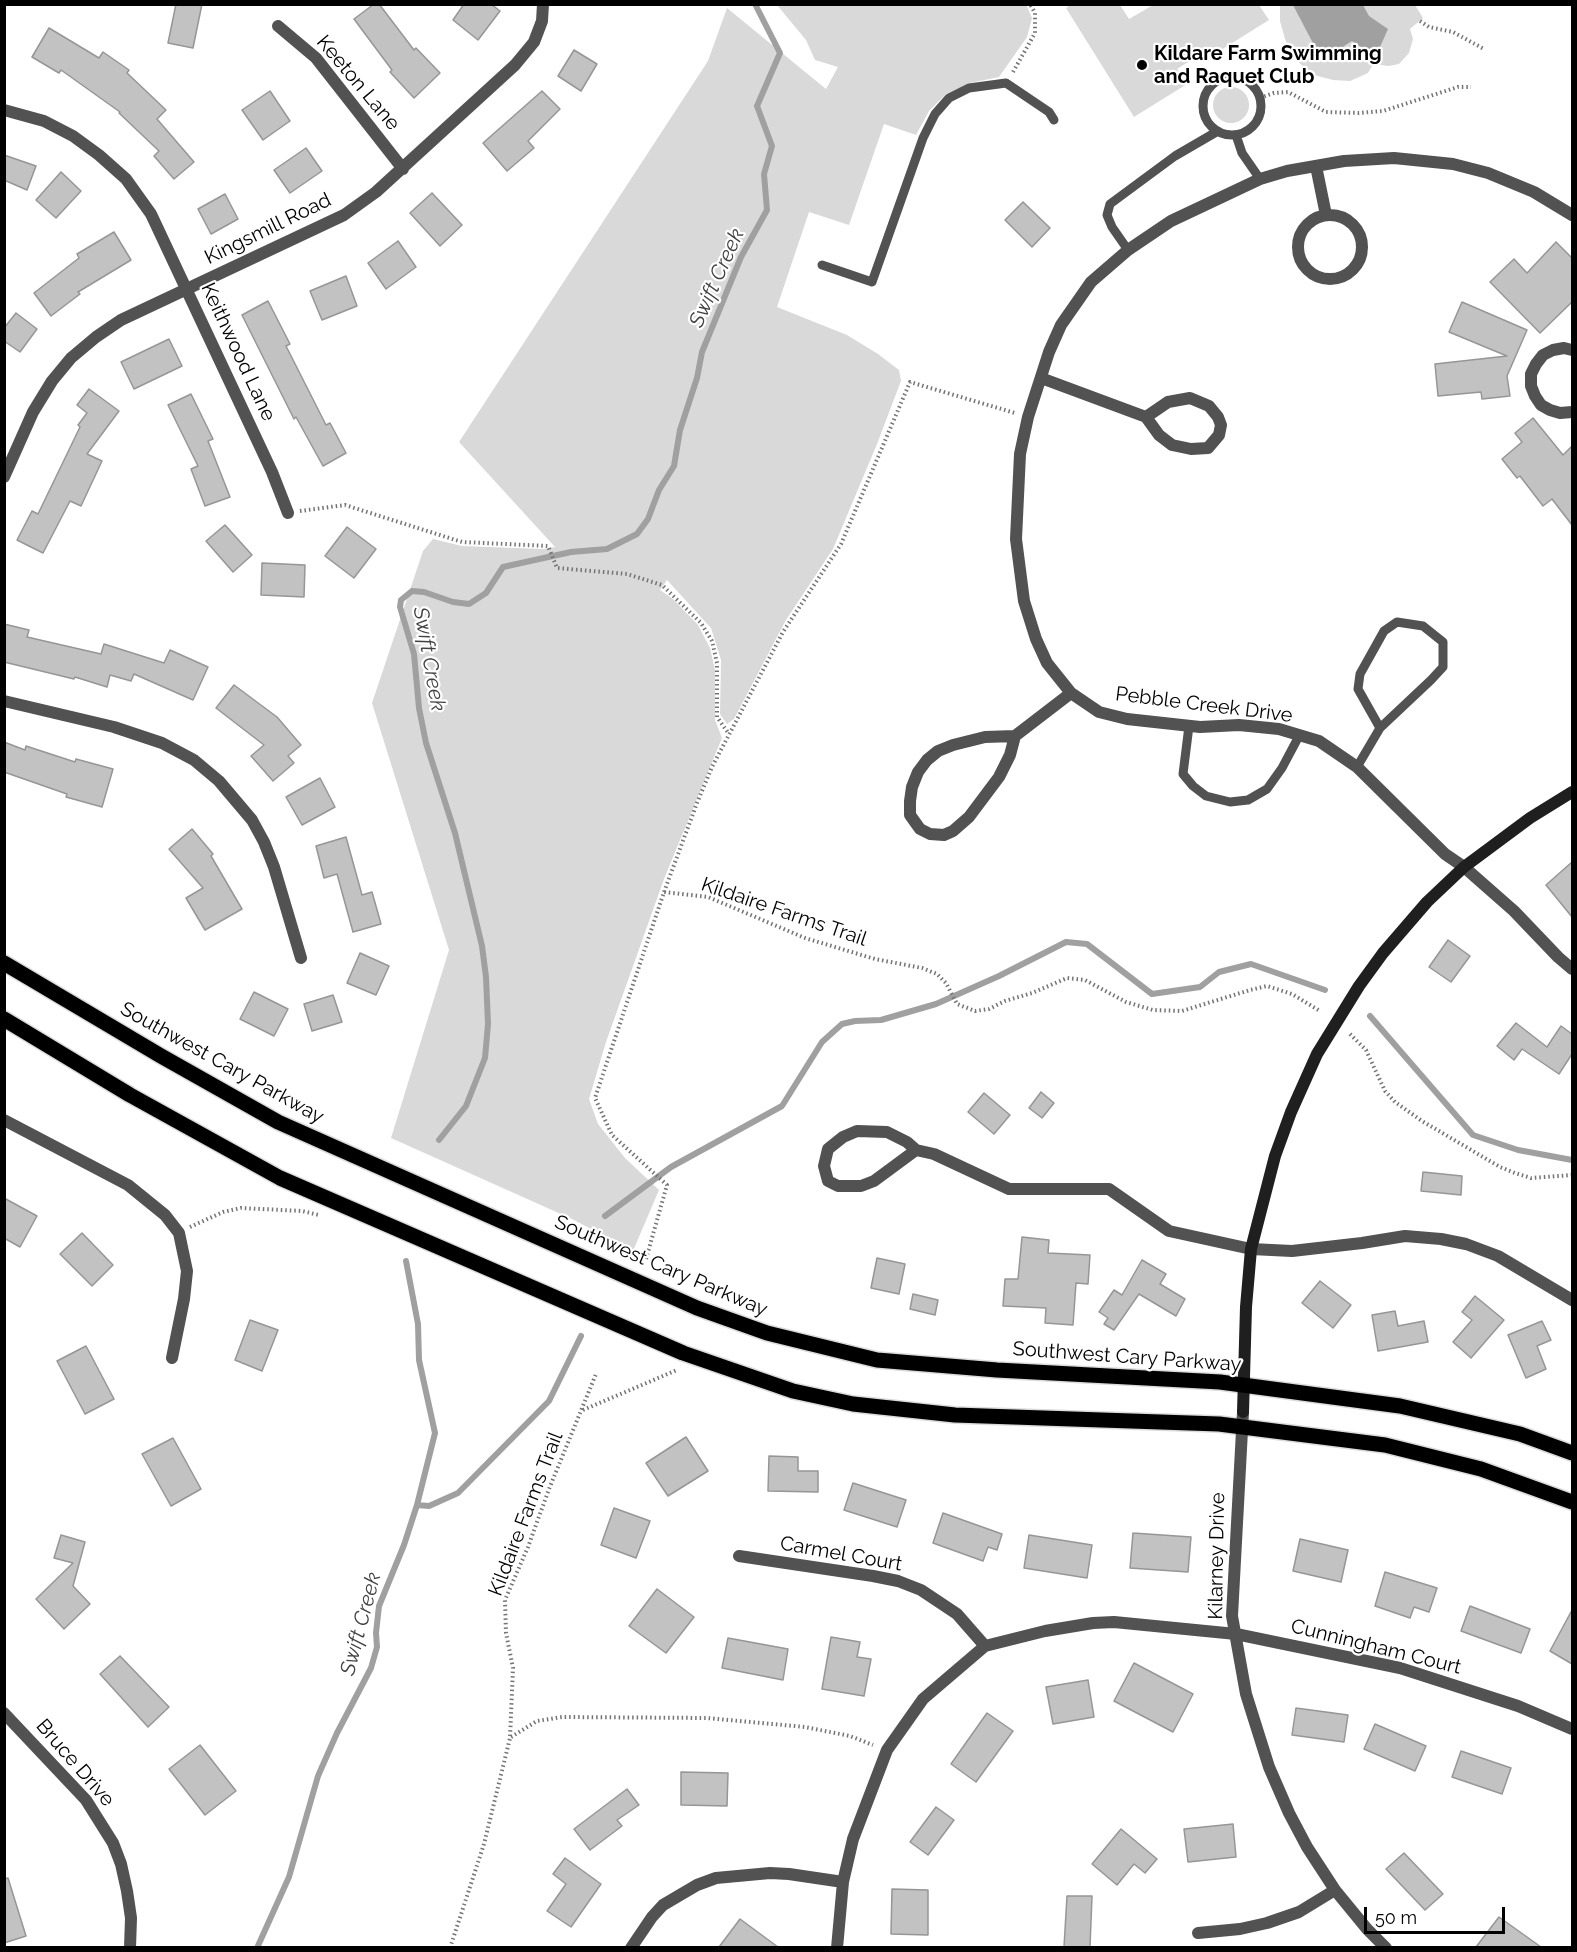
<!DOCTYPE html>
<style>
body{margin:0}
#map{position:relative;width:1577px;height:1952px;overflow:hidden;background:#fff;font-family:Raleway,sans-serif}
canvas{display:block}
.frame{position:absolute;inset:0;border:6px solid #000;pointer-events:none}
.scale{position:absolute;left:1364px;top:1907px;width:141px;height:27px;box-sizing:border-box;border:3px solid #000;border-top:0;padding-left:8px;font-size:18px;line-height:21px;white-space:nowrap;color:#000;-webkit-text-stroke:4px #fff;paint-order:stroke}
</style>
<div id="map">
<canvas width="1577" height="1952"></canvas>
<div class="frame"></div>
<div class="scale">50 m</div>
</div>
<script>
const context = document.querySelector('canvas').getContext('2d');
context.lineJoin = 'round';
function fillPath(path, color) { context.fillStyle = color; context.fill(path, 'evenodd'); }
const shape = rows => new Path2D(rows.map(r => 'M' + r).join(''));
function trace(path, color, width, dash) { context.strokeStyle = color; context.lineWidth = width; context.lineCap = dash ? 'butt' : 'round'; context.setLineDash(dash || []); context.stroke(path); }
function write(font, color, halo, rows, align = 'center') {
  context.font = font + ' Raleway,sans-serif'; context.lineWidth = 4.5; context.setLineDash([]); context.textBaseline = 'middle'; context.strokeStyle = halo; context.fillStyle = color; for (const [text, x, y, turn = 0] of rows) {
    context.save(); context.translate(x, y); context.rotate((+turn || 0) * Math.PI / 180); context.textAlign = isNaN(turn) ? turn : align; if (halo) context.strokeText(text, 0, 0); context.fillText(text, 0, 0); context.restore();
  }
}
fillPath(shape([
 [1072,4,1120,5,1129,19,1153,5,1259,5,1269,20,1205,60,1201,54,1177,69,1187,84,1134,117,1066,8],
 [1280,4,1415,5,1423,18,1410,29,1413,39,1409,53,1399,64,1389,66,1373,64,1368,73,1350,81,1333,80,1310,74,1293,56,1285,39,1280,21],
 [777,5,1026,4,1032,18,1027,37,999,77,970,83,946,94,929,111,916,135,884,124,849,225,809,212,777,307,847,335,878,354,899,370,901,381,877,444,833,549,786,620,734,719,727,724,720,714,721,660,711,628,667,580,660,590,673,599,698,625,710,648,715,670,715,720,722,738,664,879,606,1042,589,1099,598,1124,625,1158,659,1190,633,1251,572,1219,391,1138,449,950,372,703,423,551,433,539,462,546,543,549,555,547,459,442,708,61,727,8,826,89,838,67,815,60,806,40],
 '1213 105a18 18 0 1 1 36 0a18 18 0 1 1-36 0Z'
]), '#d9d9d9');
fillPath(shape([
 [1293,5,1363,5,1369,16,1388,29,1380,47,1373,51,1365,50,1352,41,1344,46,1333,56,1324,56,1315,47]
]), '#a0a0a0');
trace(shape([
 [1370,1016,1473,1135,1518,1150,1572,1160],
 [439,1140,466,1106,485,1058,488,1024,486,977,482,946,455,833,426,743,419,708,414,654,400,607,401,600,412,591,424,592,453,602,469,604,486,593,503,567,571,552,607,549,637,534,648,519,659,490,674,466,680,430,697,378,702,352,741,257,767,210,764,174,772,146,757,106,780,53,755,4],
 [605,1216,671,1167,782,1106,822,1042,842,1024,855,1021,881,1020,936,1004,999,976,1066,942,1087,944,1152,994,1200,987,1219,972,1251,964,1325,990],
 [417,1505,429,1506,458,1493,549,1401,581,1336],
 [257,1948,289,1877,318,1776,337,1733,371,1668,377,1647,376,1633,379,1606,404,1545,417,1505,435,1433,419,1360,418,1324,406,1261]
]), '#a0a0a0', 6);
const building = shape([
 [176,4,202,4,193,48,168,43,176,4],
 [374,4,379,4,414,50,416,48,440,73,414,98,390,72,392,70,354,19,374,4],
 [464,4,491,4,500,11,478,40,453,20,464,4],
 [49,28,99,58,103,52,129,70,127,73,166,110,157,119,194,162,174,179,154,156,159,151,119,113,120,112,61,70,59,73,32,57,49,28],
 [574,50,597,64,581,91,558,76,574,50],
 [270,91,290,121,263,140,242,110,270,91],
 [542,91,560,109,528,141,534,148,507,171,483,143,542,91],
 [306,148,322,171,290,193,274,170,306,148],
 [4,155,36,166,27,190,4,180,4,155],
 [61,172,81,191,56,218,36,200,61,172],
 [432,193,462,225,440,246,410,213,432,193],
 [225,194,238,219,211,234,198,209,225,194],
 [1023,202,1050,228,1032,247,1005,220,1023,202],
 [114,232,131,260,78,292,80,294,51,316,34,293,79,258,77,254,114,232],
 [398,241,416,267,386,289,368,263,398,241],
 [1556,242,1572,258,1572,302,1540,333,1490,282,1514,259,1527,273,1556,242],
 [346,276,357,306,322,320,310,291,346,276],
 [268,301,290,344,286,346,326,425,330,423,346,453,323,466,296,417,294,419,242,315,268,301],
 [1462,302,1527,330,1507,376,1510,396,1482,399,1481,392,1438,396,1435,364,1507,356,1449,332,1462,302],
 [16,313,37,329,20,352,4,341,4,328,16,313],
 [169,339,182,366,134,389,121,362,169,339],
 [89,389,119,411,87,454,102,461,81,506,70,501,43,553,17,540,32,511,38,514,80,427,78,425,87,413,77,405,89,389],
 [191,394,213,439,208,441,230,497,205,506,191,469,198,466,168,405,191,394],
 [1533,418,1563,455,1572,446,1572,525,1552,499,1543,506,1520,476,1517,478,1502,459,1522,442,1515,433,1533,418],
 [225,525,252,555,233,572,206,541,225,525],
 [347,527,376,549,354,578,325,556,347,527],
 [262,563,305,565,304,597,261,595,262,563],
 [4,624,29,630,27,637,101,654,104,644,164,663,170,650,208,667,193,700,134,674,131,681,110,675,107,687,75,677,74,679,4,662,4,624],
 [234,685,277,717,301,745,288,756,294,763,273,781,251,756,264,745,216,708,234,685],
 [4,742,25,750,26,746,75,762,76,759,113,769,102,807,66,797,67,794,4,772,4,742],
 [320,778,335,807,302,825,286,797,320,778],
 [192,829,213,854,211,856,242,909,205,930,186,898,203,888,169,849,192,829],
 [346,837,362,895,372,892,381,924,353,932,337,874,324,878,316,846,346,837],
 [1572,862,1572,917,1546,885,1572,862],
 [1448,940,1470,956,1451,982,1429,967,1448,940],
 [360,953,389,966,376,995,347,983,360,953],
 [254,992,288,1009,274,1036,240,1019,254,992],
 [333,995,342,1022,312,1031,304,1004,333,995],
 [1516,1023,1547,1047,1561,1026,1572,1034,1572,1054,1559,1074,1522,1049,1514,1060,1497,1046,1516,1023],
 [1041,1092,1054,1103,1042,1118,1029,1108,1041,1092],
 [984,1093,1010,1115,994,1134,968,1112,984,1093],
 [1423,1172,1462,1176,1461,1195,1421,1191,1423,1172],
 [4,1198,37,1216,20,1247,4,1238,4,1198],
 [82,1233,113,1265,92,1286,60,1254,82,1233],
 [1022,1237,1049,1240,1048,1253,1090,1255,1088,1284,1076,1283,1073,1325,1045,1323,1046,1308,1003,1306,1005,1279,1018,1279,1022,1237],
 [877,1258,905,1264,899,1294,871,1288,877,1258],
 [1142,1260,1166,1274,1160,1284,1185,1299,1176,1316,1139,1294,1114,1330,1104,1324,1108,1318,1099,1312,1114,1290,1122,1295,1142,1260],
 [1320,1281,1351,1305,1333,1328,1302,1303,1320,1281],
 [913,1294,938,1300,935,1315,910,1309,913,1294],
 [1475,1296,1504,1320,1471,1358,1453,1342,1472,1320,1462,1312,1475,1296],
 [1395,1311,1398,1326,1424,1321,1428,1342,1378,1351,1372,1315,1395,1311],
 [250,1320,278,1330,262,1371,235,1360,250,1320],
 [1542,1321,1551,1340,1537,1346,1546,1369,1526,1378,1508,1335,1542,1321],
 [86,1346,114,1399,85,1414,57,1361,86,1346],
 [686,1437,708,1471,668,1496,646,1463,686,1437],
 [173,1438,201,1489,171,1506,142,1454,173,1438],
 [769,1456,798,1457,798,1471,818,1471,818,1492,768,1491,769,1456],
 [853,1483,906,1500,897,1527,844,1510,853,1483],
 [614,1508,650,1521,636,1558,601,1545,614,1508],
 [943,1513,1002,1534,997,1550,988,1547,983,1561,933,1543,943,1513],
 [1133,1533,1191,1537,1188,1572,1130,1568,1133,1533],
 [61,1535,85,1542,73,1586,90,1604,64,1629,36,1599,73,1563,54,1558,61,1535],
 [1029,1535,1092,1545,1087,1578,1024,1568,1029,1535],
 [1300,1539,1348,1550,1341,1582,1293,1571,1300,1539],
 [1385,1572,1437,1588,1429,1612,1414,1607,1410,1618,1375,1606,1385,1572],
 [657,1589,694,1617,666,1653,629,1626,657,1589],
 [1470,1606,1530,1629,1521,1653,1461,1631,1470,1606],
 [1572,1610,1572,1664,1550,1651,1572,1610],
 [831,1637,860,1642,857,1657,871,1659,864,1696,822,1689,831,1637],
 [728,1638,788,1649,783,1680,722,1668,728,1638],
 [120,1656,169,1707,148,1727,100,1674,120,1656],
 [1134,1663,1193,1694,1173,1732,1114,1701,1134,1663],
 [1088,1680,1094,1717,1053,1724,1046,1687,1088,1680],
 [1296,1708,1348,1715,1344,1742,1292,1735,1296,1708],
 [987,1713,1013,1731,976,1782,951,1764,987,1713],
 [1375,1724,1426,1746,1415,1771,1364,1749,1375,1724],
 [200,1745,236,1791,205,1815,169,1769,200,1745],
 [1461,1751,1511,1768,1502,1794,1452,1777,1461,1751],
 [681,1772,728,1773,727,1806,681,1805,681,1772],
 [627,1789,639,1805,617,1820,622,1826,590,1850,574,1829,627,1789],
 [936,1807,954,1820,928,1855,910,1842,936,1807],
 [1233,1824,1236,1857,1188,1862,1184,1829,1233,1824],
 [1121,1829,1157,1859,1145,1873,1134,1864,1117,1885,1092,1864,1121,1829],
 [1404,1853,1443,1894,1425,1910,1386,1869,1404,1853],
 [565,1858,601,1884,571,1927,547,1911,566,1884,553,1874,565,1858],
 [8,1878,26,1936,4,1943,4,1879,8,1878],
 [892,1889,928,1890,928,1935,891,1934,892,1889],
 [1067,1896,1092,1896,1090,1947,1064,1947,1067,1896],
 [1499,1917,1541,1947,1476,1947,1499,1917],
 [740,1919,778,1947,719,1947,740,1919]
]);
fillPath(building, '#c2c2c2');
trace(building, '#969696', 1.5);
const primary = shape([
 [4,963,161,1056,278,1122,697,1308,767,1333,877,1360,997,1370,1220,1382,1400,1406,1520,1434,1572,1453],
 [4,1019,130,1095,280,1178,683,1353,793,1391,853,1404,955,1415,1219,1424,1385,1445,1481,1469,1572,1502]
]);
trace(primary, '#dbdbdb', 18);
trace(shape([
 [1420,21,1429,27,1453,32,1484,49],
 [1013,72,1035,33,1035,13,1030,4],
 [1260,98,1274,93,1288,92,1326,112,1359,113,1383,111,1458,87,1471,87],
 [300,511,345,505,462,542,548,546,557,568,627,574,662,585,701,623,712,641,717,663,717,717,729,734],
 [664,892,697,803,712,767,783,632,841,544,910,382,1015,413],
 [1350,1034,1366,1050,1385,1091,1395,1102,1422,1121,1500,1167,1515,1173,1531,1178,1572,1175],
 [190,1227,223,1212,241,1208,302,1211,319,1215],
 [646,1259,667,1185,612,1135,595,1098,664,892,708,897,805,938,875,959,922,968,937,974,946,983,957,1004,975,1011,989,1009,1005,1001,1032,993,1067,978,1085,980,1126,1002,1153,1010,1182,1011,1250,990,1267,986,1292,994,1320,1011],
 [583,1410,677,1370],
 [511,1737,537,1721,562,1717,707,1718,805,1727,850,1736,873,1745],
 [450,1948,484,1844,510,1738,513,1668,506,1633,505,1600,528,1547,549,1489,596,1374]
]), '#747474', 4, [1.5, 3]);
trace(shape([
 '1203 106a29 29 0 1 1 58 0a29 29 0 1 1-58 0Z',
 [1236,135,1242,153,1260,179],
 [1128,250,1112,227,1107,215,1110,204,1175,156,1218,131],
 [822,265,872,282,923,138,935,114,949,98,969,88,1006,83,1049,112,1054,120],
 [1189,726,1183,774,1193,786,1206,796,1230,802,1248,800,1267,789,1282,768,1299,736],
 [1357,767,1380,728,1431,680,1443,667,1443,642,1423,626,1397,622,1384,631,1360,674,1358,689,1380,728]
]), '#525252', 9);
trace(shape([
 [278,26,316,58,403,169],
 [4,110,44,121,73,136,99,155,126,179,151,214,272,472,288,513],
 [1316,166,1326,215],
 [1572,215,1534,192,1488,173,1453,164,1394,158,1344,161,1287,171,1260,179,1171,221,1128,250,1091,282,1061,325,1049,352,1028,417,1020,454,1016,539,1024,601,1036,639,1047,663,1071,693,1099,712,1127,719,1200,727,1239,725,1279,729,1319,741,1357,767,1445,854,1464,867,1514,911,1558,957,1572,969],
 '1298 247a32 32 0 1 1 64 0a32 32 0 1 1-64 0Z',
 [1572,350,1564,348,1553,350,1543,355,1536,364,1531,374,1531,386,1535,396,1541,405,1550,410,1560,413,1572,412],
 [1041,378,1146,417,1159,435,1172,445,1191,449,1208,448,1219,435,1221,425,1218,417,1209,406,1190,398,1168,402,1146,417],
 [4,477,33,412,52,381,71,358,96,337,121,320,344,215,376,192,515,65,534,42,542,21,543,4],
 [4,701,114,727,162,743,194,760,219,781,252,820,264,842,274,867,301,958],
 [1015,736,985,737,953,745,938,751,927,760,918,772,912,787,910,801,910,815,920,829,930,834,944,835,953,831,969,817,999,777,1010,755,1015,736,1071,693],
 [4,1120,128,1185,165,1215,179,1233,187,1271,184,1299,172,1358],
 [916,1150,907,1142,887,1132,857,1131,843,1137,828,1149,824,1166,828,1181,838,1186,861,1186,874,1181,916,1150,934,1154,1009,1189,1109,1189,1169,1231,1251,1249,1292,1251,1362,1243,1405,1236,1441,1239,1466,1244,1498,1256,1572,1300],
 [1243,1412,1232,1616,1246,1694,1269,1767,1289,1813,1307,1847,1335,1890,1367,1929,1386,1948],
 [739,1556,873,1576,898,1581,921,1590,957,1614,985,1646],
 [4,1713,86,1800,113,1843,121,1864,127,1891,131,1918,130,1948],
 [1198,1933,1240,1929,1267,1923,1299,1912,1335,1890],
 [631,1948,652,1917,663,1905,697,1885,716,1878,770,1873,789,1874,843,1882],
 [837,1948,843,1882,853,1839,887,1750,923,1699,985,1646,1045,1631,1093,1623,1114,1622,1236,1634,1400,1668,1518,1706,1572,1729]
]), '#525252', 12);
trace(shape([
 [1243,1412,1246,1307,1251,1249,1275,1156,1291,1112,1317,1054,1359,986,1383,953,1427,902,1464,867,1530,818,1572,792]
]), '#1f1f1f', 12);
trace(primary, '#000', 15);
for (const [x, y, r, color] of [
 [1142,65,6,"#000"]
]) { const dot = new Path2D(); dot.arc(x, y, r, 0, 2 * Math.PI); context.fillStyle = color; context.fill(dot); trace(dot, '#fff', 2); }
write('bold 20px', '#000', '#fff', [
 ["Kildare Farm Swimming",1154,54],
 ["and Raquet Club",1154,77]
], 'left');
write('20px', '#000', '#fff', [
 ["Keeton Lane",358,83,50],
 ["Kingsmill Road",268,229,-26],
 ["Keithwood Lane",238,352,65],
 ["Pebble Creek Drive",1204,705,7],
 ["Kildaire Farms Trail",784,912,19],
 ["Southwest Cary Parkway",222,1063,29],
 ["Southwest Cary Parkway",661,1266,23],
 ["Southwest Cary Parkway",1127,1357,4],
 ["Kildaire Farms Trail",526,1514,-69],
 ["Carmel Court",841,1554,10],
 ["Kilarney Drive",1217,1556,-89],
 ["Cunningham Court",1376,1647,14],
 ["Bruce Drive",75,1763,49]
]);
write('italic 21px', '#414141', '#fff', [
 ["Swift Creek",717,278,-66],
 ["Swift Creek",429,659,80],
 ["Swift Creek",361,1624,-75]
]);
</script>
